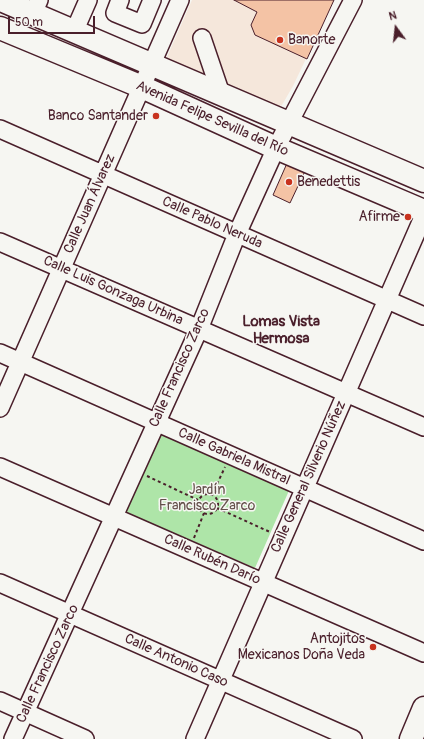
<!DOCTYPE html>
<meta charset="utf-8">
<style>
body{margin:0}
#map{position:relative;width:424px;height:739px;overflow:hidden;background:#f6f6f2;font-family:Pangolin,sans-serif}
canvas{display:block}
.north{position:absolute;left:376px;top:8px;width:40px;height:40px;-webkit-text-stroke:3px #f6f6f2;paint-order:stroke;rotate:345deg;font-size:11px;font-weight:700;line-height:16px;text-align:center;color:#4a1f2b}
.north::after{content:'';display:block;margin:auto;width:14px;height:18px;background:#4a1f2b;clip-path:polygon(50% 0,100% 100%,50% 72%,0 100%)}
.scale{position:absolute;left:8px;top:16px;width:87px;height:18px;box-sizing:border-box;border:2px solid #4a1f2b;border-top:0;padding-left:5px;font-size:12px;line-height:14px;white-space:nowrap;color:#4a1f2b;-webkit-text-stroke:3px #f6f6f2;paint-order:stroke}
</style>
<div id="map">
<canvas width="424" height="739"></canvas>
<div class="north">N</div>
<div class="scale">50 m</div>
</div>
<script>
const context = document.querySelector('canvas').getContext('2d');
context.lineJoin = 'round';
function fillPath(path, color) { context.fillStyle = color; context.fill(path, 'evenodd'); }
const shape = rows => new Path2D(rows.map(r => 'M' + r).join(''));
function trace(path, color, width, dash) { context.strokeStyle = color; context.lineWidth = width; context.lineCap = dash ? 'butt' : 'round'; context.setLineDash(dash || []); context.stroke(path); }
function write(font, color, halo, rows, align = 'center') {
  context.font = font + ' Pangolin,sans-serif'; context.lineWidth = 3; context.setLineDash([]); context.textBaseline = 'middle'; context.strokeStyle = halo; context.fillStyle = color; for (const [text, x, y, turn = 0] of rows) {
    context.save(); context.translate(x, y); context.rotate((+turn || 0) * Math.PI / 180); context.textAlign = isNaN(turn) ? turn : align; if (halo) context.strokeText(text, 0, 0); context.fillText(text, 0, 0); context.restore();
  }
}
fillPath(shape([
 [192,0,334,0,293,86,282,105,275,108,170,63,167,57]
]), '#f5e7db');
fillPath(shape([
 [160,429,291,486,255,568,123,511]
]), '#aee5a8');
const building = shape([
 [234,0,334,0,307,59,255,35,251,25,257,12,234,0],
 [288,161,306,169,290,203,273,195,288,161]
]);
fillPath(building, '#f4c3a5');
trace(building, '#4a1f2b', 1);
const minor = shape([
 [120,0,115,13,142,24,152,0],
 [33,14,39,0],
 [74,32,88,0],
 [202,38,221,94],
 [0,129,424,316],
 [0,242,424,427],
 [0,353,424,541],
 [0,408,180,0],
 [0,467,424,653],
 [0,583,353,739],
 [0,701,85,739],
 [13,739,199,329,237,234,276,148,353,0],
 [195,739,424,215]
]);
const major = shape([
 [1,0,424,181],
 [0,28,142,87,276,148,424,211],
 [411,739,424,708]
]);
trace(minor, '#4a1f2b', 20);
trace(major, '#4a1f2b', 25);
trace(shape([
 [147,476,198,500],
 '198 504a10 10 0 1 1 20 0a10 10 0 1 1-20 0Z',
 [212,495,225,467],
 [217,508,270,532],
 [194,538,204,513]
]), '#4a1f2b', 2, [3, 3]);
trace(minor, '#f6f6f2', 17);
trace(major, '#f6f6f2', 22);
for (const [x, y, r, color] of [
 [280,40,4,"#c8321e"],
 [156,116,4,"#c8321e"],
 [289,182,4,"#c8321e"],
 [408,217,4,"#c8321e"],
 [373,647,4,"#c8321e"]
]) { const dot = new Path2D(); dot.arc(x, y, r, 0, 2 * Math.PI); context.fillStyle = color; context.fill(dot); trace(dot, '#f6f6f2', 1.5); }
write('14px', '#4a1f2b', '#f6f6f2', [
 ["Banorte",288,40,"left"],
 ["Banco Santander",148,116],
 ["Benedettis",297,182,"left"],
 ["Afirme",400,217],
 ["Antojitos",365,639],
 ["Mexicanos Doña Veda",365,655]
], 'right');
write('14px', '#4a1f2b', '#f6f6f2', [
 ["Avenida Felipe Sevilla del Río",212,119,24],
 ["Calle Juan Álvarez",90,204,-66],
 ["Calle Pablo Neruda",212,223,24],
 ["Calle Luis Gonzaga Urbina",113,291,24],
 ["Calle Francisco Zarco",180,368,-66],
 ["Calle Gabriela Mistral",234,457,24],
 ["Calle General Silverio Núñez",309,477,-66],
 ["Calle Rubén Darío",212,560,24],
 ["Calle Antonio Caso",176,661,24],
 ["Calle Francisco Zarco",48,664,-65]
]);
write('14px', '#63504a', '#f6f6f2', [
 ["Jardín",207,490],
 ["Francisco Zarco",207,506]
]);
write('bold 15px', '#4a1f2b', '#f6f6f2', [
 ["Lomas Vista",281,322],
 ["Hermosa",281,339]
]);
</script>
